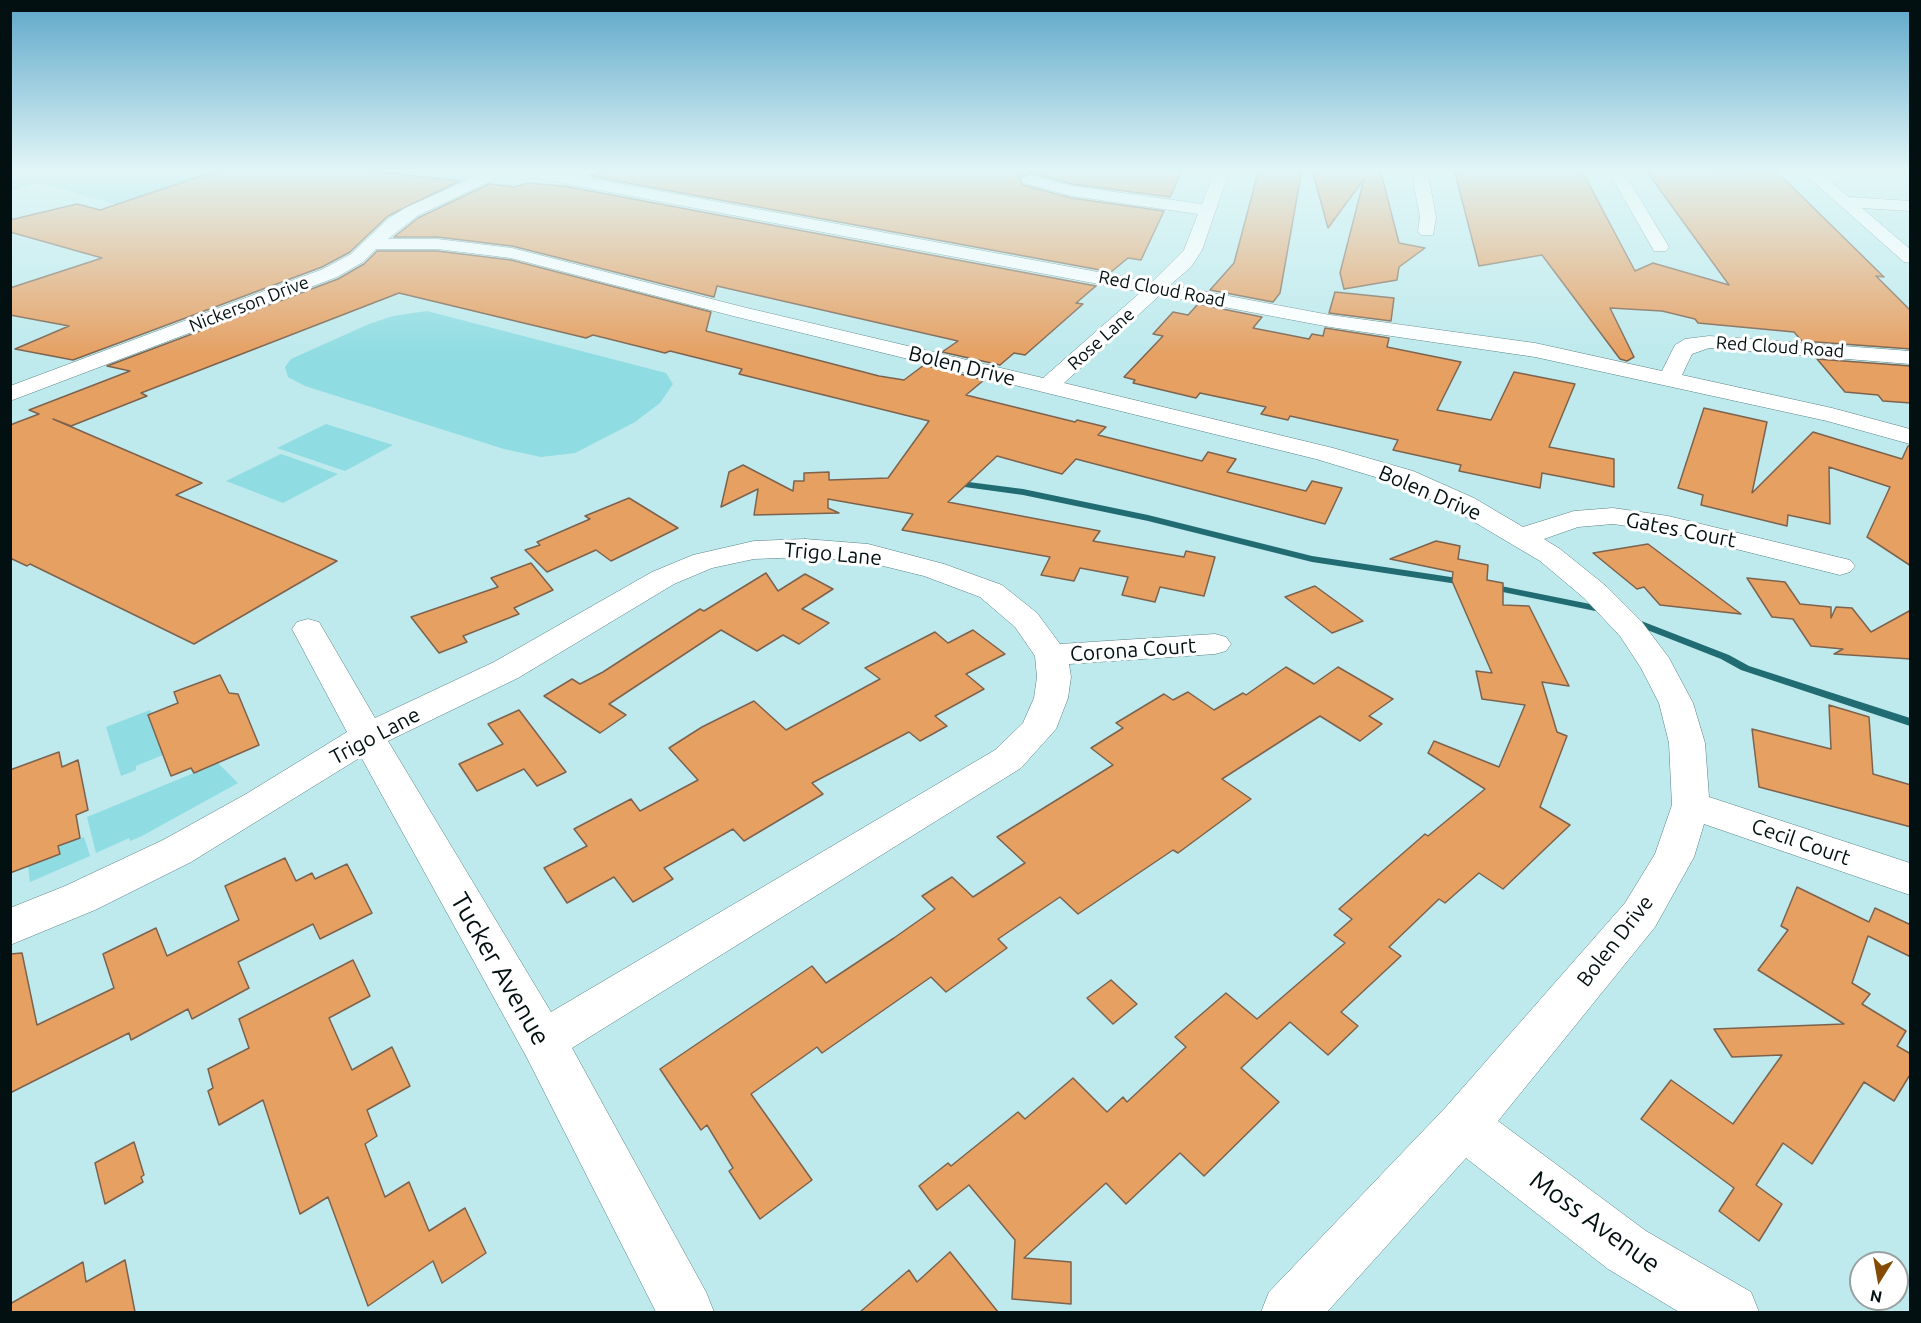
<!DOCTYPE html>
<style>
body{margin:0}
#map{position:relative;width:1921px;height:1323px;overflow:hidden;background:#beeaed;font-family:Ubuntu,sans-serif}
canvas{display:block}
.frame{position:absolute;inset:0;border:12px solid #021011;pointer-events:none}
.north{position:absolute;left:1849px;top:1251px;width:60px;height:60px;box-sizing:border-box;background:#fff;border:2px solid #9a9fa0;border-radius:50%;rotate:191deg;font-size:16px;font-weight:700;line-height:24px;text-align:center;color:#021011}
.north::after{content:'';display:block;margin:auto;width:21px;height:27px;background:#854a03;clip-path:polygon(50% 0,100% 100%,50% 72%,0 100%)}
</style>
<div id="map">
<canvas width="1921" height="1323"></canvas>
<div class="frame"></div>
<div class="north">N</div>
</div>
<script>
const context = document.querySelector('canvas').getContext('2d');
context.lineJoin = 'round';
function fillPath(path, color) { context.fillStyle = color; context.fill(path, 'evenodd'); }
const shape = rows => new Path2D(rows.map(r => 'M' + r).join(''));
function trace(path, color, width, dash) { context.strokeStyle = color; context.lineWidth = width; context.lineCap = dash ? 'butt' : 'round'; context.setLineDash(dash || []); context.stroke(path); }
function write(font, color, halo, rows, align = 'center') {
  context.font = font + ' Ubuntu,sans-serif'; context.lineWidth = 6; context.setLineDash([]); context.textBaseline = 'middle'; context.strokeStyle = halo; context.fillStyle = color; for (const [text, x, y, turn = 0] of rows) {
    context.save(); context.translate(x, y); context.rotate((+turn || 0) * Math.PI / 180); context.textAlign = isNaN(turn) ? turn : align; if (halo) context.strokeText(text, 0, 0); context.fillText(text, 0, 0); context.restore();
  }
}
fillPath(shape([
 [10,169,504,169,414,210,380,219,150,214,39,183,11,191],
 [427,311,666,373,673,384,660,403,635,422,575,453,541,457,504,449,305,386,288,377,285,367,291,359,369,324,393,316],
 [326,424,393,445,345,471,277,448],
 [281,454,338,474,283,503,226,481],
 [150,710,152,713,148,715,163,755,136,766,136,770,121,776,106,727],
 [218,763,238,783,142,836,130,841,129,838,96,853,87,817],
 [84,837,90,856,30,882,28,866,59,854,58,846]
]), '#8fdce2');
fillPath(shape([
 [953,480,1023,489,1148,515,1312,556,1464,579,1469,582,1464,585,1312,562,1148,521,1023,495,950,485,950,481,953,480],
 [1491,584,1605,607,1610,610,1605,613,1488,589,1486,587,1491,584],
 [1631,617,1729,655,1749,666,1910,718,1910,726,1741,670,1721,659,1627,622,1626,620,1627,618,1631,617]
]), '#206c72');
const building = shape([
 [222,169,355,169,459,181,388,216,350,252,322,267,73,360,15,349,69,326,10,315,10,288,102,258,10,232,10,220,77,204,100,210,222,169],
 [607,169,1183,169,1170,197,1072,184,1030,173,1019,178,1023,185,1071,198,1164,211,1141,260,1128,258,1111,272,590,176,607,169],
 [1259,169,1302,169,1280,293,1273,302,1210,290,1234,263,1259,169],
 [1312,169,1380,169,1399,243,1425,248,1399,267,1397,280,1344,289,1340,273,1364,179,1328,228,1312,169],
 [1454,169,1581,169,1635,271,1653,263,1729,285,1645,169,1776,171,1884,277,1876,276,1911,311,1911,349,1802,341,1794,332,1698,323,1695,319,1662,311,1610,308,1634,357,1627,361,1620,359,1542,255,1479,266,1454,169],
 [528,183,564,186,1096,286,1076,303,1083,304,1025,355,1014,353,1000,365,942,352,958,341,717,286,714,297,512,246,437,237,394,237,418,218,489,184,515,187,528,183],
 [377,251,437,251,511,260,711,312,706,331,879,376,904,380,924,365,984,380,966,395,1075,422,1077,420,1106,427,1098,435,1202,461,1208,452,1236,459,1227,472,1306,491,1312,481,1342,488,1325,524,1076,459,1062,474,997,456,948,502,1100,531,1093,541,1184,557,1186,551,1215,557,1204,596,1160,587,1155,602,1122,595,1128,577,1080,568,1074,581,1041,575,1050,557,902,530,913,514,828,499,828,508,839,513,754,515,758,489,721,507,729,472,743,465,793,491,794,481,804,481,804,473,829,472,829,480,888,478,929,421,739,374,742,369,670,351,665,353,593,335,586,338,399,293,141,393,147,396,71,426,53,419,202,483,176,495,337,561,194,644,30,564,27,566,10,558,10,425,39,414,29,410,130,371,107,366,338,279,364,264,377,251],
 [1335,292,1394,298,1391,321,1329,313,1335,292],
 [1198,304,1262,317,1253,328,1309,339,1312,334,1323,336,1325,328,1389,338,1387,347,1461,362,1437,410,1491,420,1514,372,1575,384,1549,447,1614,459,1614,487,1542,473,1540,488,1459,471,1461,465,1393,450,1398,440,1290,416,1288,420,1261,414,1266,407,1200,393,1196,398,1133,383,1135,380,1124,377,1163,336,1153,334,1173,312,1188,315,1198,304],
 [1817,359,1911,366,1911,403,1883,401,1878,395,1845,392,1817,359],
 [1704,408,1767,422,1752,493,1813,432,1902,459,1908,446,1911,446,1911,566,1867,537,1890,487,1829,467,1830,524,1788,515,1787,526,1701,505,1703,495,1678,488,1704,408],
 [629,498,678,528,611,561,596,550,547,572,525,550,540,545,537,542,590,519,585,516,629,498],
 [1436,541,1460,546,1458,559,1488,565,1487,580,1503,583,1503,605,1529,606,1569,686,1542,682,1557,732,1567,736,1540,807,1570,825,1503,889,1479,873,1445,903,1439,899,1389,947,1401,956,1341,1012,1358,1026,1328,1055,1290,1022,1241,1068,1279,1102,1204,1176,1180,1153,1126,1204,1106,1183,1024,1258,1071,1262,1071,1304,1012,1299,1015,1240,969,1185,937,1210,919,1186,948,1163,951,1166,1018,1112,1025,1119,1073,1078,1107,1112,1123,1097,1127,1102,1186,1047,1175,1037,1226,993,1257,1019,1345,943,1334,935,1352,919,1339,909,1425,834,1428,836,1485,789,1428,753,1434,741,1499,767,1525,705,1482,699,1476,671,1492,673,1452,581,1453,572,1390,559,1436,541],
 [1648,544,1741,614,1660,605,1644,587,1637,589,1593,553,1648,544],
 [531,563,553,590,514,608,519,614,463,636,467,642,439,653,411,617,498,587,491,578,531,563],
 [766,573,778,591,805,574,833,589,802,609,829,623,799,644,783,635,757,651,721,630,609,704,626,715,600,733,544,696,572,679,580,684,603,672,700,609,704,611,766,573],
 [1747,578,1785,582,1800,604,1831,607,1831,618,1836,607,1852,608,1871,632,1911,610,1911,659,1834,654,1843,649,1811,646,1793,619,1772,617,1747,578],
 [1315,586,1363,621,1332,633,1285,597,1315,586],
 [973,630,1005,654,966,674,984,689,935,716,947,726,920,741,909,732,812,783,823,794,744,841,733,829,664,868,673,879,633,902,614,877,567,903,544,868,587,846,574,829,631,799,640,811,698,780,669,748,702,727,754,701,786,730,880,679,865,668,935,632,948,643,973,630],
 [1286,667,1314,684,1338,667,1393,699,1369,716,1382,724,1360,741,1320,716,1222,779,1251,799,1178,853,1173,850,1078,914,1060,897,998,939,1007,948,946,992,931,977,822,1053,817,1047,751,1094,812,1180,760,1219,729,1171,733,1168,707,1125,701,1130,660,1069,812,966,826,983,894,938,935,909,922,896,952,877,973,897,1025,863,997,837,1113,765,1091,748,1123,728,1116,723,1164,694,1173,700,1188,692,1214,710,1243,693,1246,695,1286,667],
 [220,675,229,693,238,694,259,745,194,773,191,768,171,776,148,715,178,703,174,692,220,675],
 [1829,705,1869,717,1873,774,1911,785,1911,827,1759,787,1752,729,1831,749,1829,705],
 [519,710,566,772,537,786,524,769,477,791,459,764,503,744,488,724,519,710],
 [59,752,62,767,78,760,88,810,76,815,80,838,58,846,60,854,10,873,10,770,59,752],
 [285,858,296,881,312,873,315,879,347,864,372,913,320,939,313,924,238,962,249,988,192,1019,188,1009,131,1040,129,1033,10,1093,10,954,22,953,37,1025,114,988,103,954,156,928,167,956,239,920,225,886,285,858],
 [1797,887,1869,922,1875,908,1911,925,1911,957,1868,936,1852,983,1870,994,1862,1004,1906,1031,1897,1046,1911,1054,1911,1073,1894,1101,1864,1082,1812,1164,1783,1143,1756,1185,1782,1204,1759,1241,1719,1211,1734,1188,1641,1119,1671,1080,1733,1124,1782,1055,1732,1057,1714,1029,1844,1024,1758,970,1788,930,1781,926,1797,887],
 [353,960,370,996,329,1018,352,1070,392,1047,410,1086,367,1110,377,1136,365,1144,385,1197,409,1182,429,1231,465,1208,486,1253,442,1283,433,1261,368,1306,328,1197,300,1214,263,1100,219,1125,208,1091,213,1088,208,1069,249,1048,239,1019,353,960],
 [1111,980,1137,1004,1113,1024,1087,998,1111,980],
 [134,1142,144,1175,141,1177,143,1182,105,1204,95,1163,134,1142],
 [950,1252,998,1312,860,1312,909,1270,917,1282,950,1252],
 [125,1260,135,1312,10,1312,10,1304,83,1262,86,1282,125,1260]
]);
fillPath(building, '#e6a062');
trace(building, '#7d634e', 1.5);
const minor = shape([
 [491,169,540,169,1152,282,1184,250,1198,214,1072,196,1024,183,1021,180,1024,177,1029,175,1072,186,1202,204,1215,169,1230,169,1202,250,1191,267,1170,285,1330,315,1535,343,1662,371,1675,345,1685,339,1709,336,1910,351,1910,364,1709,348,1692,354,1682,375,1832,408,1910,429,1910,444,1827,421,1535,357,1330,327,1160,295,1064,383,1333,448,1413,471,1474,498,1523,527,1574,511,1613,508,1668,516,1850,560,1855,566,1850,572,1840,575,1668,532,1613,524,1578,527,1544,539,1560,549,1606,586,1642,622,1669,658,1693,703,1705,743,1709,797,1910,863,1910,895,1704,824,1694,857,1655,927,1498,1121,1646,1231,1751,1292,1759,1312,1679,1312,1608,1269,1466,1158,1327,1312,1261,1312,1269,1292,1445,1108,1625,903,1655,854,1672,805,1669,743,1659,703,1641,668,1620,636,1584,598,1540,561,1454,510,1395,483,1316,459,733,316,511,258,437,249,376,249,363,262,337,277,10,401,10,386,323,269,351,254,389,218,405,208,491,169],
 [509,172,514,174,1141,292,1043,378,743,307,512,248,437,239,388,239,417,216,509,172],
 [1411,169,1427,169,1436,217,1433,235,1421,235,1418,231,1420,217,1411,169],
 [1607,169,1622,169,1669,247,1666,251,1654,251,1607,169],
 [1799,169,1816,169,1849,197,1910,201,1910,211,1862,208,1910,249,1910,263,1904,262,1799,169],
 [805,539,868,544,944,564,1002,585,1037,613,1060,644,1215,634,1226,637,1231,644,1226,651,1215,654,1069,664,1071,677,1068,698,1056,729,1021,768,572,1048,706,1292,714,1312,656,1312,526,1056,361,757,191,862,95,910,10,945,10,908,65,886,163,840,246,794,347,732,292,629,297,622,308,619,319,622,375,718,494,662,652,572,693,555,754,541,805,539],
 [805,557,867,562,924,576,980,597,1015,627,1035,656,1037,677,1034,698,1023,723,995,750,551,1012,388,741,518,678,674,584,712,568,754,559,805,557]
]);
trace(minor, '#598285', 1);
fillPath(minor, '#fff');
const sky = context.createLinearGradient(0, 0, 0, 355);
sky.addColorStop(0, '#5da7c9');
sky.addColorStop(0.48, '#e2f6f7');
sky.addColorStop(1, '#e2f6f700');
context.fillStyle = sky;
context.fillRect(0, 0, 1921, 355);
write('18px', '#021011', '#fff', [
 ["Red Cloud Road",1162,289,11],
 ["Nickerson Drive",249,304,-21],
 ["Rose Lane",1101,339,-42],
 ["Red Cloud Road",1780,347,4]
]);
write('21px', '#021011', '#fff', [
 ["Bolen Drive",962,366,14],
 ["Bolen Drive",1430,493,23],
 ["Gates Court",1681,530,11],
 ["Trigo Lane",833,554,5],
 ["Corona Court",1133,650,-4],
 ["Trigo Lane",375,736,-28],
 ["Cecil Court",1801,842,19],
 ["Bolen Drive",1615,941,-52]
]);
write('26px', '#021011', '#fff', [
 ["Tucker Avenue",500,969,60],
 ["Moss Avenue",1595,1222,36]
]);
</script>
